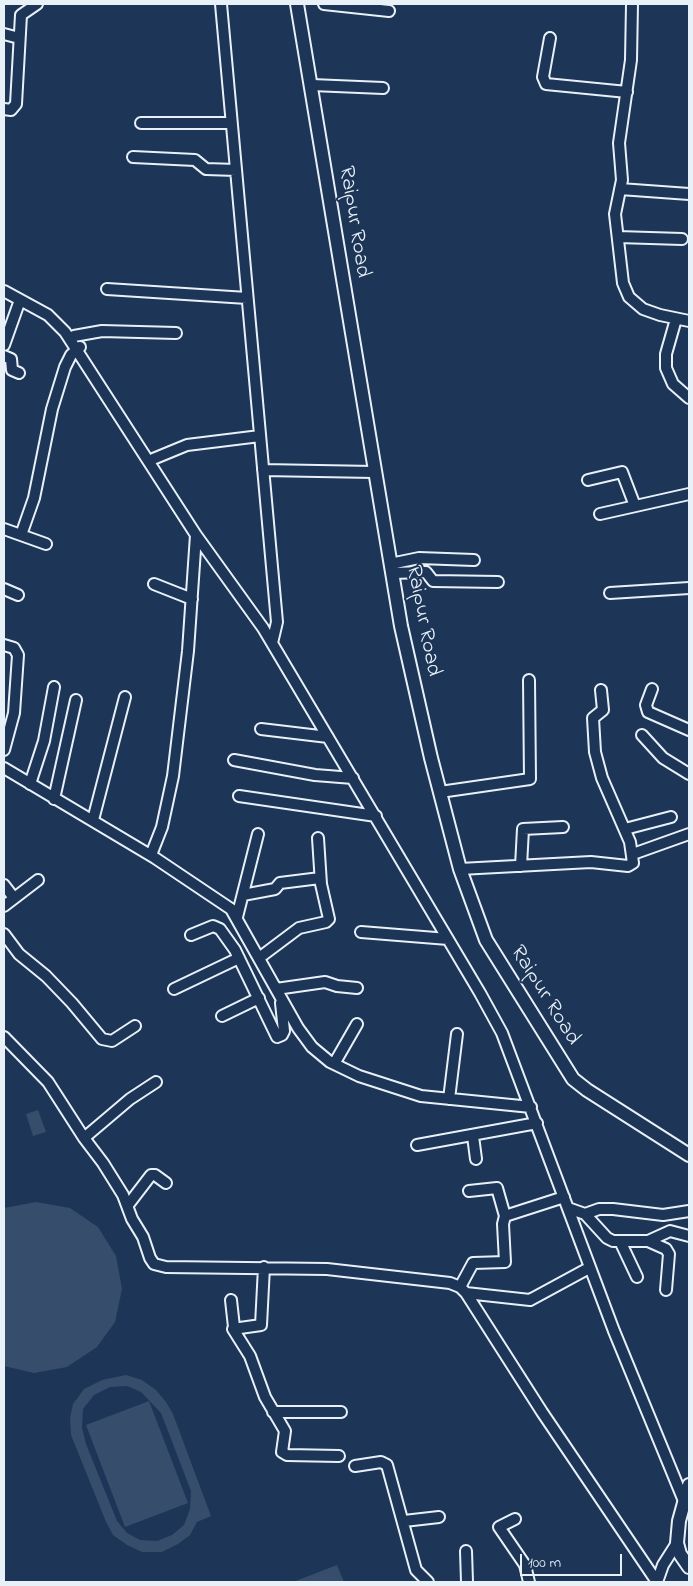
<!DOCTYPE html>
<style>
body{margin:0}
#map{position:relative;width:693px;height:1586px;overflow:hidden;background:#1d3557;font-family:"Indie Flower",sans-serif}
canvas{display:block}
.frame{position:absolute;inset:0;border:5px solid #e8f1f8;pointer-events:none}
.scale{position:absolute;left:520px;top:1554px;width:102px;height:22px;box-sizing:border-box;border:2px solid #e8f1f8;border-top:0;padding-left:6px;font-size:15px;line-height:18px;white-space:nowrap;color:#e8f1f8;-webkit-text-stroke:4px #1d3557;paint-order:stroke}
</style>
<div id="map">
<canvas width="693" height="1586"></canvas>
<div class="frame"></div>
<div class="scale">100 m</div>
</div>
<script>
const context = document.querySelector('canvas').getContext('2d');
context.lineJoin = 'round';
function fillPath(path, color) { context.fillStyle = color; context.fill(path, 'evenodd'); }
const shape = rows => new Path2D(rows.map(r => 'M' + r).join(''));
function trace(path, color, width, dash) { context.strokeStyle = color; context.lineWidth = width; context.lineCap = dash ? 'butt' : 'round'; context.setLineDash(dash || []); context.stroke(path); }
function write(font, color, halo, rows, align = 'center') {
  context.font = font + ' "Indie Flower",sans-serif'; context.lineWidth = 4; context.setLineDash([]); context.textBaseline = 'middle'; context.strokeStyle = halo; context.fillStyle = color; for (const [text, x, y, turn = 0] of rows) {
    context.save(); context.translate(x, y); context.rotate((+turn || 0) * Math.PI / 180); context.textAlign = isNaN(turn) ? turn : align; if (halo) context.strokeText(text, 0, 0); context.fillText(text, 0, 0); context.restore();
  }
}
fillPath(shape([
 [38,1110,46,1132,33,1136,26,1114],
 [36,1202,70,1208,98,1227,116,1256,122,1289,115,1322,97,1347,67,1367,34,1373,4,1366,4,1208],
 [126,1375,142,1380,156,1390,166,1402,173,1414,211,1516,197,1522,190,1535,178,1544,162,1552,142,1552,127,1545,113,1535,106,1522,71,1435,70,1418,73,1404,84,1389,102,1380],
 [127,1386,141,1392,161,1413,191,1491,190,1509,184,1525,172,1535,157,1541,140,1540,127,1533,117,1521,86,1444,82,1428,83,1409,94,1395,110,1387],
 [149,1401,188,1503,125,1527,86,1425],
 [337,1565,344,1582,293,1582]
]), '#374d6c');
const minor = shape([
 [221,4,277,622,272,643],
 [324,4,389,11],
 [632,4,631,60,619,143,622,180,615,214,623,283,629,297,643,309,660,315,689,321],
 [4,34,19,38],
 [550,38,543,77,546,84,627,92],
 [312,85,383,88],
 [4,109,11,110,16,104,21,15,37,4],
 [141,123,230,123],
 [133,157,195,160,206,169,236,170],
 [620,189,689,194],
 [618,237,682,239],
 [107,289,247,298],
 [4,291,48,315,65,332,196,535,263,628,480,993,502,1033,614,1331,684,1501,687,1502],
 [676,319,666,354,666,368,673,384,689,398],
 [74,336,102,331,176,333],
 [4,345,20,300],
 [4,356,11,359,12,370,19,373],
 [153,459,187,445,260,436],
 [263,470,374,472],
 [588,480,622,472,635,506],
 [600,514,689,494],
 [4,529,46,544],
 [21,535,34,498,52,409,65,367,71,355,80,347],
 [390,564,419,558,474,560],
 [392,573,426,572,433,581,498,582],
 [154,584,192,599],
 [4,589,18,595],
 [610,593,689,588],
 [4,645,14,648,18,655,14,713,4,750],
 [652,689,646,705,648,712,689,730],
 [261,729,328,737],
 [642,735,663,758,689,774],
 [234,760,315,775,353,778],
 [4,768,155,858,231,909,298,1028,312,1047,330,1062,359,1076,421,1096,531,1107],
 [30,784,44,741,54,687],
 [440,792,530,779,529,680],
 [239,796,376,816],
 [54,799,76,700],
 [93,820,125,697],
 [625,829,671,817],
 [633,854,689,834],
 [151,855,162,827,173,776,188,651,196,535],
 [521,866,523,829,563,827],
 [460,869,591,862,628,866,633,863,630,842,602,778,595,752,593,718,603,710,601,690],
 [4,885,14,898],
 [243,895,275,889,280,883,320,878],
 [4,906,38,880],
 [237,917,258,834],
 [361,932,448,939],
 [4,934,19,954,46,976,72,1003,102,1039,112,1041,135,1026],
 [191,935,213,926,220,929,235,950,277,1037,282,1035,284,1031,281,1003],
 [259,958,299,928,326,922,329,919,321,884,318,838],
 [174,989,239,958],
 [276,989,325,982,337,986,357,988],
 [222,1016,259,998],
 [4,1037,48,1082,84,1138,103,1163,123,1195,132,1219,143,1237,150,1258,154,1264,166,1267,327,1269,450,1283,460,1287,466,1293,542,1412,657,1582],
 [334,1064,357,1024],
 [449,1099,457,1034],
 [473,1136,476,1159],
 [84,1138,130,1099,156,1082],
 [417,1145,537,1123],
 [469,1191,497,1188,505,1216],
 [128,1205,151,1175,155,1175,166,1183],
 [568,1208,585,1214,607,1238,613,1241,648,1241,670,1231,689,1236],
 [585,1214,599,1209,613,1209,663,1215,689,1211],
 [620,1241,637,1277],
 [648,1241,666,1249,669,1254,666,1290],
 [264,1267,261,1325,233,1329,250,1356,265,1397,285,1431,282,1452,287,1455,339,1456],
 [460,1287,473,1263,505,1262,503,1224,505,1216,564,1197],
 [466,1293,530,1300,589,1268],
 [231,1300,234,1327],
 [273,1412,341,1412],
 [355,1466,381,1462,387,1465,416,1570,428,1582],
 [515,1519,499,1527,525,1565,529,1582],
 [404,1521,439,1517],
 [466,1551,467,1582],
 [657,1582,663,1565,677,1543]
]);
const major = shape([
 [297,4,401,626,431,758,460,869,486,940,573,1079,587,1090,689,1155],
 [689,1485,679,1521,677,1543,680,1554,689,1567]
]);
trace(minor, '#e8f1f8', 14);
trace(major, '#e8f1f8', 16);
trace(minor, '#1d3557', 10);
trace(major, '#1d3557', 12);
write('22px', '#e8f1f8', '#1d3557', [
 ["Raipur Road",353,222,81],
 ["Raipur Road",422,621,79],
 ["Raipur Road",544,996,58]
]);
</script>
